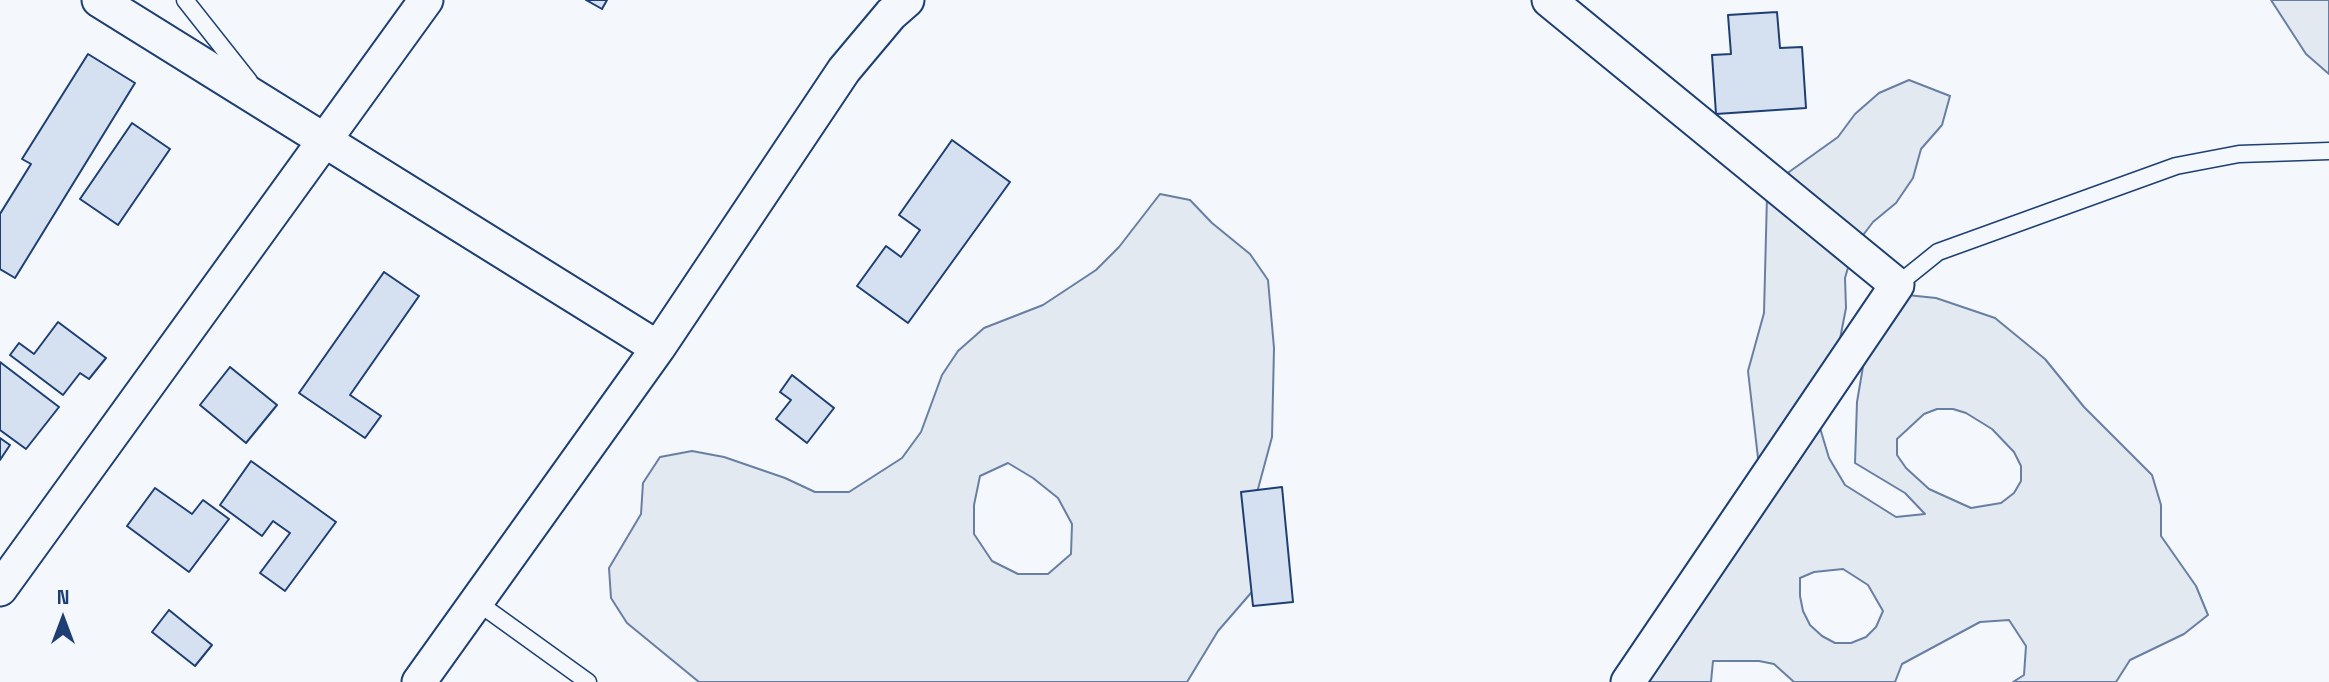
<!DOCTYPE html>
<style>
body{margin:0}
#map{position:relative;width:2329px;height:682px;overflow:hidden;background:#f4f7fb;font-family:"Space Grotesk",sans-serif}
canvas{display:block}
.north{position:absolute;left:28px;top:584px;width:70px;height:70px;-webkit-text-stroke:5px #f4f7fb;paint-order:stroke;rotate:0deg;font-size:19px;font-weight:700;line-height:28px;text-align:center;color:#1d3f73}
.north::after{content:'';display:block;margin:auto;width:24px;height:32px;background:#1d3f73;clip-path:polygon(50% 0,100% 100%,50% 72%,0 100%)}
</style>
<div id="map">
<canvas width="2329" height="682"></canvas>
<div class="north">N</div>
</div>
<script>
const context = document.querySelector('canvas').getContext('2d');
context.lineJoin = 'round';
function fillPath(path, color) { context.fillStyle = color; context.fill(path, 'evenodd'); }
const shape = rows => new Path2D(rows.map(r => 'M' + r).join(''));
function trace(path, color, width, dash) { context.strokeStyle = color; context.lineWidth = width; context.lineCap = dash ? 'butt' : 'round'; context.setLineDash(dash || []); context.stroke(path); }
const green = shape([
 [2271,0,2329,0,2329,74,2306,54,2271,0],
 [1909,80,1950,96,1942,125,1921,149,1913,178,1896,203,1873,222,1854,247,1845,278,1846,308,1840,339,1820,397,1820,428,1829,458,1845,485,1896,517,1925,514,1905,493,1855,463,1857,402,1867,343,1907,295,1936,298,1995,318,2045,359,2084,407,2152,475,2161,505,2161,536,2196,586,2208,615,2184,634,2130,660,2116,682,2013,682,2024,675,2026,646,2009,620,1980,622,1902,664,1895,682,1794,682,1774,664,1759,661,1713,661,1711,682,1647,682,1758,488,1758,458,1748,371,1764,313,1767,196,1789,172,1838,137,1855,114,1879,93,1909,80],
 [1937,409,1953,409,1966,413,1992,429,2014,452,2021,466,2021,481,2014,493,2001,503,1971,508,1929,489,1906,468,1897,455,1897,439,1924,414,1937,409],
 [1843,569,1868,585,1883,611,1876,627,1866,637,1851,643,1835,643,1822,636,1810,625,1803,611,1800,596,1800,578,1814,572,1843,569],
 [1160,194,1190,200,1212,223,1250,254,1268,280,1274,348,1272,437,1248,526,1257,586,1218,631,1187,682,699,682,627,623,611,598,609,568,641,514,643,483,660,457,692,451,724,457,785,478,815,492,849,492,902,458,921,432,942,375,958,351,984,328,1043,305,1096,270,1119,247,1160,194],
 [1008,463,1033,478,1058,498,1072,524,1071,554,1048,574,1018,574,992,561,974,534,974,505,980,476,1008,463]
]);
fillPath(green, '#e3e9f0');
trace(green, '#687fa3', 2);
const building = shape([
 [586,0,607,0,602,9,586,0],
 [1777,12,1780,48,1802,47,1806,108,1716,114,1712,55,1731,54,1728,15,1777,12],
 [88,54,135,83,15,278,0,269,0,214,31,164,22,159,88,54],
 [132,123,170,149,118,225,80,199,132,123],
 [952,140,1010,182,908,323,857,286,886,246,901,257,920,230,899,215,952,140],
 [384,272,419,296,350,395,381,416,365,438,299,393,384,272],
 [58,322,106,358,89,379,80,373,63,395,10,355,19,343,34,354,58,322],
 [0,362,59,407,26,449,0,430,0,362],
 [230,367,277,405,246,443,200,405,230,367],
 [792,375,834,408,807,443,776,419,791,400,780,392,792,375],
 [0,438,10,445,0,460,0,438],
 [251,461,336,522,285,591,260,573,290,533,273,521,262,536,220,505,251,461],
 [1282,487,1293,602,1253,606,1241,492,1282,487],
 [155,488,192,514,203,500,229,519,189,572,127,526,155,488],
 [169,610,212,645,195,666,152,632,169,610]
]);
fillPath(building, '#d5e0f0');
trace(building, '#1d3f73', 2);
const service = shape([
 [185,0,249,81],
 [1897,285,1938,252,2176,166,2239,154,2329,151],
 [477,602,588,682]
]);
const minor = shape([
 [99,0,658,348],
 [1549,0,1897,285,1628,682],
 [0,589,426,0],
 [419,682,658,348,844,70,891,14,907,0]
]);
trace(service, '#1d3f73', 19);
trace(minor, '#1d3f73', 37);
trace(service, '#f4f7fb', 16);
trace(minor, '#f4f7fb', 33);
</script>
